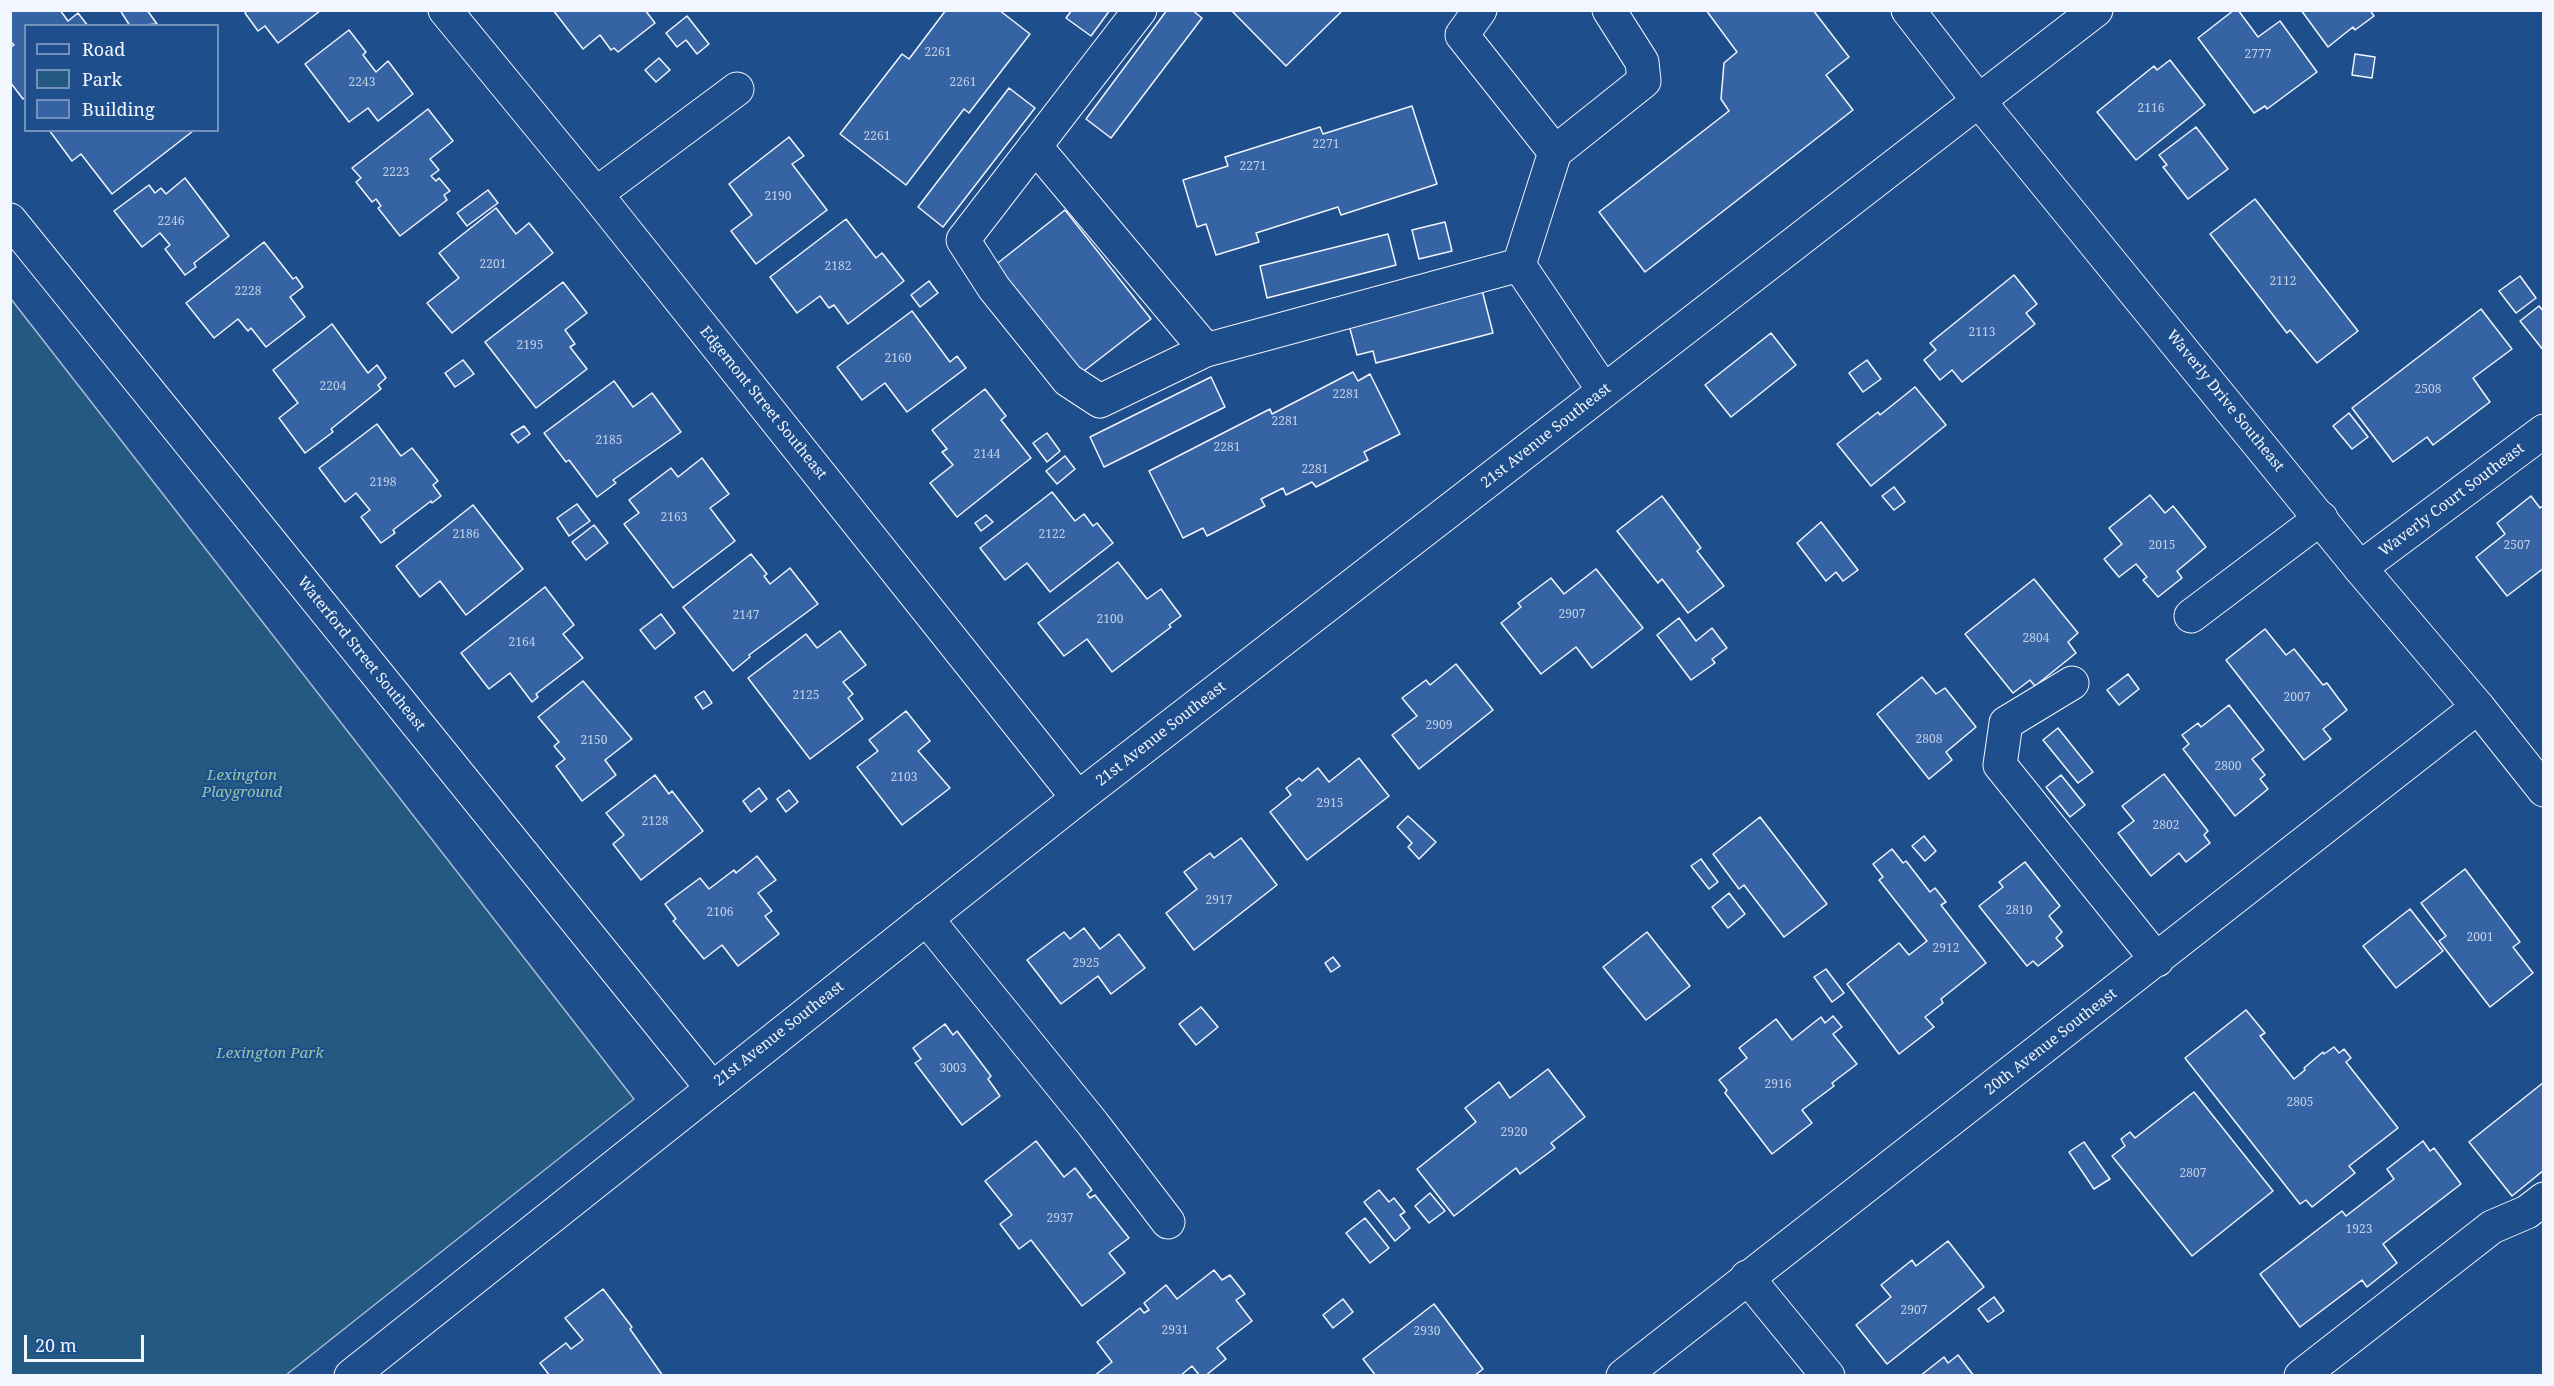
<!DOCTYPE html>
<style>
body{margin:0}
#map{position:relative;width:2554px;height:1386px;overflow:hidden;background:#1f4e8c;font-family:"Noto Serif",serif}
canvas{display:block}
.frame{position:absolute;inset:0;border:12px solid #f2f6ff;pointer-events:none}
.legend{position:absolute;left:24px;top:24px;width:195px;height:108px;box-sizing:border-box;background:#1f4e8c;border:2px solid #7391ba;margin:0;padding:8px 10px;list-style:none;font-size:18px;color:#f2f6ff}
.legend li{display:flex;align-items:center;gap:12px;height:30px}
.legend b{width:30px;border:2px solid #7391ba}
.scale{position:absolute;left:24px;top:1335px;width:120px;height:27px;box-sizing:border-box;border:3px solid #f2f6ff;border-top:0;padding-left:8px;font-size:18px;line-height:21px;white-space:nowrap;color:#f2f6ff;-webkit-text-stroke:4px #1f4e8c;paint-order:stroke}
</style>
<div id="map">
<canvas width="2554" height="1386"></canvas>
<div class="frame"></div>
<ul class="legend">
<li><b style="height:8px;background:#1f4e8c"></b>Road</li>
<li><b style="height:16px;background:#245a82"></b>Park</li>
<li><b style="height:16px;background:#3563a3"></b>Building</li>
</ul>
<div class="scale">20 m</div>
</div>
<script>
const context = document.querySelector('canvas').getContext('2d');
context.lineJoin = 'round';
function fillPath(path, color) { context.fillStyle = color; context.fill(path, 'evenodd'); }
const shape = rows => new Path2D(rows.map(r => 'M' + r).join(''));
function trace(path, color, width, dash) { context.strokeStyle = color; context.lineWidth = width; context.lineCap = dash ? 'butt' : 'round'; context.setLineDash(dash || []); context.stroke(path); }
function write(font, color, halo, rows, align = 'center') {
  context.font = font + ' "Noto Serif",serif'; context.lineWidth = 4.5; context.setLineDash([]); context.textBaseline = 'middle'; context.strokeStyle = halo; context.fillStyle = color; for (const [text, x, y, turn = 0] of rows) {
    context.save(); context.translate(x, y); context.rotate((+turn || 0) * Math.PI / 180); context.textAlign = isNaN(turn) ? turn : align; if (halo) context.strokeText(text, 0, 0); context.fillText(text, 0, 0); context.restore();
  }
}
const green = shape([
 [11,299,634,1099,286,1375,11,1375,11,299]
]);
fillPath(green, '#245a82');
trace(green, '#a8bbd7', 1.5);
const building = shape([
 [13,10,60,10,68,21,78,13,88,26,26,26,26,97,23,99,10,82,10,48,14,45,10,41,10,12,13,10],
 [120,10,147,10,157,24,130,26,120,10],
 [248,10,319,10,320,11,278,43,265,26,258,31,245,13,248,10],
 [553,10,645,10,655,23,618,52,614,48,611,50,600,35,583,49,553,10],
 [946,10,999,10,1030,34,969,113,964,109,906,185,840,134,902,54,909,59,946,10],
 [1072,10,1110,10,1091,36,1066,18,1072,10],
 [1167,10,1192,10,1202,18,1111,138,1086,119,1167,10],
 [1231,10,1343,10,1286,66,1231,10],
 [1706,10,1813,10,1849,57,1826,75,1853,110,1645,272,1599,212,1729,111,1721,99,1724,63,1737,52,1706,10],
 [2234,10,2238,10,2258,37,2280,21,2317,72,2267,109,2265,106,2254,113,2198,38,2234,10],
 [2301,10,2370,10,2374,16,2355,30,2353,27,2328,47,2301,10],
 [687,16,709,44,697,54,686,40,677,47,666,33,687,16],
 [349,30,366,52,363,55,376,72,388,61,413,94,378,121,368,108,349,122,305,64,349,30],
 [2355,54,2375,57,2372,78,2352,75,2355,54],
 [659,58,670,70,656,82,645,70,659,58],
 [2170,60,2205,105,2136,160,2097,112,2154,66,2157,70,2170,60],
 [1009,88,1035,108,943,227,918,207,1009,88],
 [1412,106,1437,184,1341,215,1338,207,1256,233,1259,242,1216,255,1206,224,1197,227,1183,180,1228,166,1225,157,1320,127,1323,134,1412,106],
 [428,109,453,141,430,159,439,170,431,176,436,181,439,178,450,191,444,195,447,200,400,236,378,208,381,206,376,199,372,202,356,182,361,178,352,168,428,109],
 [2196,127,2228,169,2188,199,2163,167,2167,165,2159,155,2196,127],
 [49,130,193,130,193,131,112,194,81,154,72,161,49,130],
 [789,137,804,156,792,164,827,210,756,264,731,231,752,215,729,184,789,137],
 [185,178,229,236,194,263,196,267,185,275,165,249,170,245,160,233,142,247,114,211,149,185,155,193,161,188,166,194,185,178],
 [488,190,498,203,467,226,457,213,488,190],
 [2255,199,2358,331,2317,363,2290,330,2287,333,2210,234,2255,199],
 [496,208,516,234,529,223,553,253,452,333,427,303,459,278,439,253,496,208],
 [1065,210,1151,319,1080,374,994,266,1065,210],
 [846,219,876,258,882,253,904,281,848,324,834,305,829,308,820,296,797,313,770,277,846,219],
 [1445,222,1452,251,1419,259,1412,230,1445,222],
 [1388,234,1396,265,1267,298,1260,266,1388,234],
 [264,242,293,279,296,277,303,287,290,297,305,317,266,347,251,328,248,331,238,319,214,338,186,303,264,242],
 [2014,275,2037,304,2026,313,2035,324,1962,382,1952,370,1940,380,1924,360,1936,350,1930,343,2014,275],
 [2520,276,2536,298,2516,313,2499,291,2520,276],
 [929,281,938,293,920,307,911,295,929,281],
 [563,282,587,313,565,330,575,344,570,347,587,369,536,408,485,342,563,282],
 [1481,286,1493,333,1376,363,1373,351,1357,355,1349,325,1481,286],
 [2539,306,2544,312,2544,351,2520,321,2539,306],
 [2481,309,2512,349,2473,378,2490,402,2433,445,2427,437,2393,462,2352,408,2481,309],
 [912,311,950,362,957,356,966,368,907,412,885,383,862,400,837,367,912,311],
 [332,324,368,373,377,365,386,378,378,385,381,389,331,429,333,432,305,453,279,418,298,403,273,370,332,324],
 [1771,333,1796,365,1731,417,1705,385,1771,333],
 [463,360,474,374,455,387,445,373,463,360],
 [1867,360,1881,379,1863,392,1849,373,1867,360],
 [1353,372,1358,381,1370,374,1400,434,1364,452,1368,460,1316,487,1312,482,1286,495,1283,488,1261,499,1265,506,1207,536,1203,528,1183,538,1149,471,1270,409,1272,414,1353,372],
 [1211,377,1225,407,1104,467,1090,437,1211,377],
 [614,381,633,407,652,393,681,432,613,480,616,483,597,497,569,460,566,462,544,433,614,381],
 [1915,387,1946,425,1871,486,1837,444,1878,412,1880,415,1915,387],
 [985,389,1006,416,1001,420,1031,458,957,517,930,483,953,465,942,452,947,449,932,430,985,389],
 [2349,413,2368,437,2352,449,2333,426,2349,413],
 [377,424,401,456,412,448,438,481,433,485,441,496,432,503,431,501,393,530,395,533,381,543,361,517,370,510,356,493,345,502,319,468,377,424],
 [524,426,530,434,518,443,511,434,524,426],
 [1047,433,1060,451,1047,462,1033,443,1047,433],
 [1065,456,1075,469,1057,484,1046,471,1065,456],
 [702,458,729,494,710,508,735,541,673,588,624,524,639,513,629,500,671,468,678,477,702,458],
 [1894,487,1905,502,1894,510,1882,496,1894,487],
 [1052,492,1075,521,1084,514,1093,526,1097,523,1113,543,1050,592,1027,563,1005,580,980,548,1052,492],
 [2150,495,2165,513,2173,506,2206,547,2177,571,2182,578,2158,597,2143,580,2147,577,2136,564,2119,577,2104,559,2122,544,2109,528,2150,495],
 [1662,496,1701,548,1697,551,1724,586,1688,613,1662,579,1658,583,1617,531,1662,496],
 [2531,496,2540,508,2544,505,2544,568,2507,596,2476,557,2505,534,2497,523,2531,496],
 [577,504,590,521,569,536,557,518,577,504],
 [473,505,523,569,466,615,440,581,420,597,396,566,473,505],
 [986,515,993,522,981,531,975,523,986,515],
 [1821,522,1858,570,1843,581,1836,572,1826,581,1797,543,1821,522],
 [594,525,608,543,586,560,572,542,594,525],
 [751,554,767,574,764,576,770,584,790,568,818,604,749,655,750,657,733,671,683,607,751,554],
 [1118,562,1147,599,1161,589,1181,616,1169,625,1171,627,1112,672,1087,639,1064,656,1038,623,1118,562],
 [1596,569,1643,628,1592,668,1576,647,1541,674,1501,623,1521,607,1518,603,1551,578,1564,594,1596,569],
 [2034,579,2078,633,2068,642,2076,653,2035,686,2030,680,2013,693,1965,634,2034,579],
 [545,587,574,625,563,634,583,658,536,694,538,697,532,702,510,673,489,689,461,653,545,587],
 [661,614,675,633,655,649,640,630,661,614],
 [1679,618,1696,641,1712,628,1727,648,1712,659,1715,663,1691,680,1657,635,1679,618],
 [2265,629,2286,655,2294,649,2323,685,2327,683,2347,710,2323,729,2331,739,2304,760,2226,660,2265,629],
 [840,631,866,665,843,682,853,694,848,698,863,719,810,759,748,678,806,634,817,648,840,631],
 [1456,664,1493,710,1419,769,1392,735,1417,716,1402,698,1426,680,1430,685,1456,664],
 [2128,674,2139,689,2119,705,2107,690,2128,674],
 [1922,677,1936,694,1945,688,1976,727,1946,752,1952,760,1929,779,1877,714,1922,677],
 [583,681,632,739,605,760,616,775,582,801,556,766,565,759,554,746,559,742,538,717,583,681],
 [704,691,712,703,703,709,695,697,704,691],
 [2229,705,2264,750,2252,759,2265,775,2260,779,2268,789,2235,816,2183,749,2189,744,2182,735,2198,723,2201,727,2229,705],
 [906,711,930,741,918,751,950,788,902,825,857,767,878,751,869,740,906,711],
 [2058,728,2093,772,2078,783,2043,740,2058,728],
 [1359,758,1389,796,1307,860,1270,812,1291,795,1286,788,1299,778,1302,781,1318,768,1329,782,1359,758],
 [2164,774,2208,831,2204,835,2210,843,2186,862,2179,853,2151,876,2118,833,2134,821,2122,806,2164,774],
 [655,775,669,794,672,791,703,831,641,880,613,844,624,835,606,813,655,775],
 [2061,775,2085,805,2070,817,2046,787,2061,775],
 [759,788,767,799,751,812,743,801,759,788],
 [789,790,798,802,786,812,777,799,789,790],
 [1408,816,1436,842,1419,859,1408,847,1412,843,1397,827,1408,816],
 [1760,817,1827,904,1784,937,1744,885,1739,889,1713,854,1760,817],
 [1924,836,1936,851,1925,861,1912,846,1924,836],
 [1241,838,1277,885,1194,950,1166,913,1197,889,1184,872,1210,853,1214,858,1241,838],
 [1892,849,1903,863,1906,861,1930,892,1935,888,1946,902,1941,905,1986,963,1941,999,1943,1003,1925,1017,1934,1027,1899,1054,1847,984,1899,943,1909,955,1927,941,1879,880,1883,877,1873,864,1892,849],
 [757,856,776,880,758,893,772,911,765,916,779,934,738,966,722,945,704,959,673,921,676,919,665,904,700,878,709,889,734,870,736,873,757,856],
 [1701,859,1718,882,1709,889,1691,866,1701,859],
 [2025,862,2060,906,2049,916,2062,932,2056,938,2063,946,2038,966,2033,961,2027,966,1979,906,2003,887,1999,882,2025,862],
 [2465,869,2520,942,2513,947,2533,973,2490,1007,2439,941,2446,936,2421,903,2465,869],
 [1729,893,1745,914,1728,928,1712,907,1729,893],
 [2410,909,2443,951,2396,988,2363,946,2410,909],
 [1084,928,1100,949,1119,934,1145,968,1111,994,1098,976,1061,1004,1027,960,1064,932,1070,939,1084,928],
 [1647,932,1690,986,1646,1020,1603,967,1647,932],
 [1333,957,1340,966,1331,972,1325,963,1333,957],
 [1826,969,1844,993,1832,1002,1814,977,1826,969],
 [1201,1007,1218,1027,1196,1045,1179,1024,1201,1007],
 [2246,1010,2265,1033,2260,1036,2294,1079,2305,1070,2304,1068,2323,1052,2324,1054,2334,1047,2339,1053,2344,1049,2351,1058,2346,1062,2398,1128,2349,1166,2355,1173,2312,1207,2306,1200,2300,1204,2185,1058,2246,1010],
 [1833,1016,1842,1027,1833,1034,1857,1064,1832,1083,1834,1086,1802,1110,1812,1123,1772,1154,1725,1093,1727,1090,1719,1080,1747,1058,1739,1048,1776,1019,1792,1040,1821,1017,1825,1023,1833,1016],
 [945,1024,953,1035,957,1031,991,1076,988,1079,1000,1096,962,1125,915,1063,921,1059,913,1048,945,1024],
 [1548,1069,1585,1117,1551,1143,1555,1148,1520,1174,1516,1168,1454,1216,1417,1169,1476,1122,1465,1108,1499,1082,1510,1098,1548,1069],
 [2544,1082,2544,1170,2512,1196,2469,1142,2544,1082],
 [2194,1092,2273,1191,2192,1256,2112,1156,2125,1146,2121,1139,2130,1132,2135,1138,2194,1092],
 [1036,1141,1064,1177,1075,1168,1092,1190,1087,1194,1090,1198,1095,1195,1129,1238,1109,1253,1125,1273,1082,1306,1031,1240,1019,1249,1000,1224,1012,1215,985,1181,1036,1141],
 [2423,1141,2430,1151,2434,1148,2461,1184,2383,1244,2397,1263,2367,1287,2362,1280,2300,1327,2260,1274,2342,1211,2346,1216,2394,1179,2387,1169,2423,1141],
 [2084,1142,2110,1179,2094,1189,2069,1152,2084,1142],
 [1379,1190,1389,1202,1394,1198,1405,1212,1400,1215,1410,1228,1395,1241,1364,1202,1379,1190],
 [1430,1193,1445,1211,1429,1223,1415,1206,1430,1193],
 [1365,1218,1389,1248,1370,1263,1346,1233,1365,1218],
 [1948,1241,1984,1287,1887,1364,1856,1325,1891,1297,1881,1285,1912,1260,1916,1266,1948,1241],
 [1214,1270,1222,1280,1230,1275,1245,1294,1236,1300,1252,1321,1217,1348,1226,1359,1205,1376,1200,1376,1192,1366,1180,1376,1094,1376,1112,1362,1097,1342,1140,1308,1144,1313,1149,1310,1144,1303,1166,1285,1177,1299,1214,1270],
 [603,1289,632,1327,630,1329,663,1376,550,1376,540,1363,566,1343,571,1349,583,1340,565,1318,603,1289],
 [1994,1297,2004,1311,1988,1322,1978,1309,1994,1297],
 [1343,1299,1353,1312,1333,1328,1323,1315,1343,1299],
 [1434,1304,1483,1369,1474,1376,1376,1376,1363,1359,1434,1304],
 [1958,1355,1974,1376,1920,1376,1944,1357,1948,1363,1958,1355]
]);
fillPath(building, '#3563a3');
trace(building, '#f2f6ff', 1.5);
const minor = shape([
 [445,10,596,194,1078,798],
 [1140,10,963,240,994,288,1068,380,1100,401,1206,350,1519,265],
 [1480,10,1462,35,1555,152],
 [1035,146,1206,350],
 [596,194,737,89],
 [10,220,711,1087],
 [1604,391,1519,265,1555,152,1644,81,1642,62,1609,10],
 [2360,568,2544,431],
 [2191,616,2321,518],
 [2072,683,2006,723,2000,765,2157,960],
 [926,918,1093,1124,1168,1222],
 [1747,1277,1828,1376],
 [351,1376,1078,798,2096,10],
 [1623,1376,2478,707],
 [2301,1376,2492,1227,2527,1212,2544,1199]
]);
const major = shape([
 [1908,10,1978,100,2360,568,2478,707,2544,790]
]);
trace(minor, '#f2f6ff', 35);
trace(major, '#f2f6ff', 35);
trace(minor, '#1f4e8c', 33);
trace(major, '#1f4e8c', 33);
write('12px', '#c3d1e8', null, [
 ["2261",938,53],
 ["2777",2258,55],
 ["2243",362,83],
 ["2261",963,83],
 ["2116",2151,109],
 ["2261",877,137],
 ["2271",1326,145],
 ["2271",1253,167],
 ["2223",396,173],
 ["2190",778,197],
 ["2246",171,222],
 ["2201",493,265],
 ["2182",838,267],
 ["2112",2283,282],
 ["2228",248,292],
 ["2113",1982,333],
 ["2195",530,346],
 ["2160",898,359],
 ["2204",333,387],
 ["2508",2428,390],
 ["2281",1346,395],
 ["2281",1285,422],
 ["2185",609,441],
 ["2281",1227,448],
 ["2144",987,455],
 ["2281",1315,470],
 ["2198",383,483],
 ["2163",674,518],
 ["2186",466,535],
 ["2122",1052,535],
 ["2015",2162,546],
 ["2507",2517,546],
 ["2907",1572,615],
 ["2147",746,616],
 ["2100",1110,620],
 ["2804",2036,639],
 ["2164",522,643],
 ["2125",806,696],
 ["2007",2297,698],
 ["2909",1439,726],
 ["2808",1929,740],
 ["2150",594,741],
 ["2800",2228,767],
 ["2103",904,778],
 ["2915",1330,804],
 ["2128",655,822],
 ["2802",2166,826],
 ["2917",1219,901],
 ["2810",2019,911],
 ["2106",720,913],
 ["2001",2480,938],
 ["2912",1946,949],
 ["2925",1086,964],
 ["3003",953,1069],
 ["2916",1778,1085],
 ["2805",2300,1103],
 ["2920",1514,1133],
 ["2807",2193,1174],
 ["2937",1060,1219],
 ["1923",2359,1230],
 ["2907",1914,1311],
 ["2931",1175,1331],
 ["2930",1427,1332]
]);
write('15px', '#f2f6ff', '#1f4e8c', [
 ["Waverly Drive Southeast",2225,401,51],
 ["Edgemont Street Southeast",763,403,51],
 ["21st Avenue Southeast",1546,436,-38],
 ["Waverly Court Southeast",2452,500,-37],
 ["Waterford Street Southeast",361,654,51],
 ["21st Avenue Southeast",1161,734,-38],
 ["21st Avenue Southeast",779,1034,-38],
 ["20th Avenue Southeast",2051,1042,-38]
]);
write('italic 15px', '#97c8a6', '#1f4e8c', [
 ["Lexington",242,776],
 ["Playground",242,793],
 ["Lexington Park",270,1054]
]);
</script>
